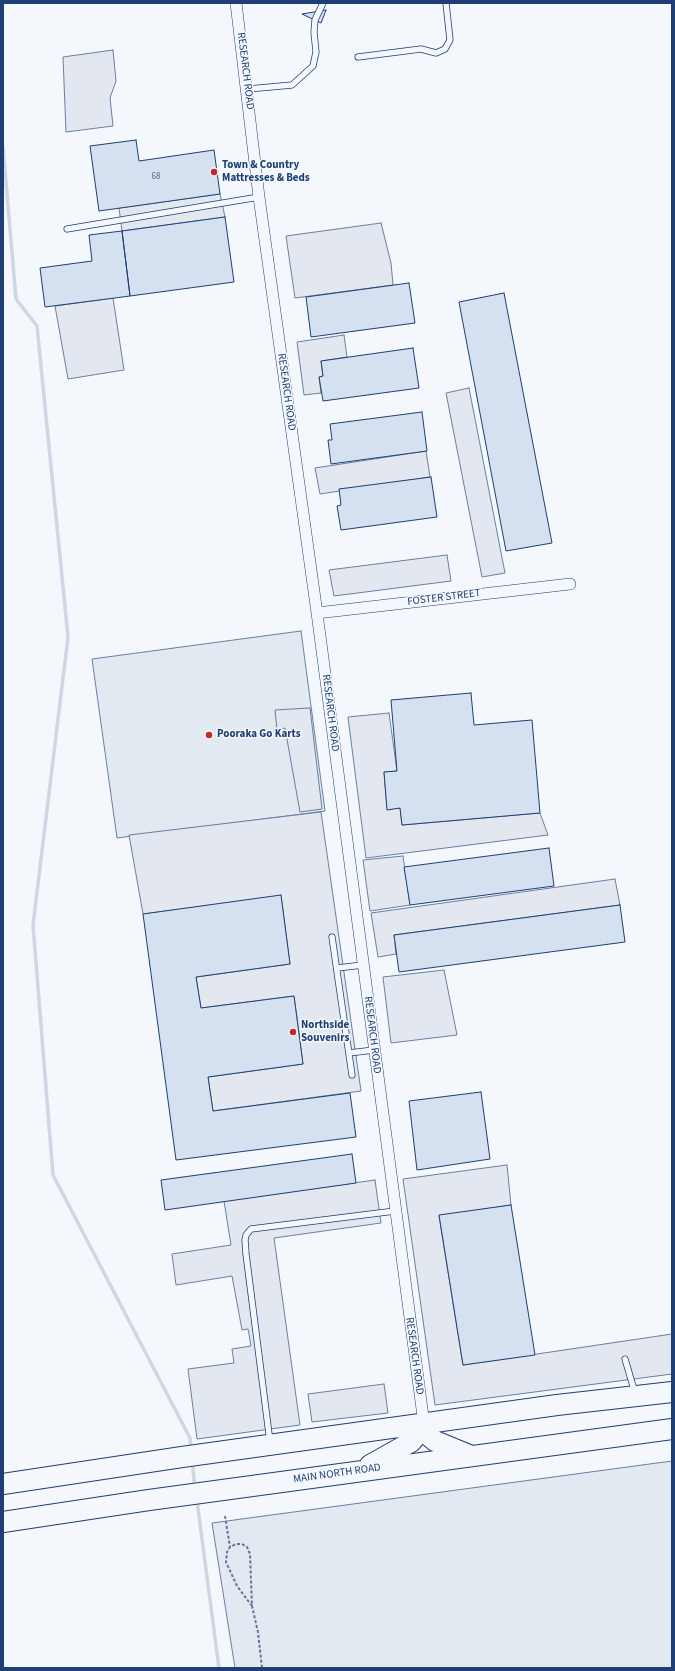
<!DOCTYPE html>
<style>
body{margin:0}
#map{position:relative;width:675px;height:1671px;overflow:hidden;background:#f4f7fb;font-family:"Source Sans 3",sans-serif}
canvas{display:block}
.frame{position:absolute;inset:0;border:4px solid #1d3f73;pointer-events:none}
</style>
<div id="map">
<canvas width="675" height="1671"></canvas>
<div class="frame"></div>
</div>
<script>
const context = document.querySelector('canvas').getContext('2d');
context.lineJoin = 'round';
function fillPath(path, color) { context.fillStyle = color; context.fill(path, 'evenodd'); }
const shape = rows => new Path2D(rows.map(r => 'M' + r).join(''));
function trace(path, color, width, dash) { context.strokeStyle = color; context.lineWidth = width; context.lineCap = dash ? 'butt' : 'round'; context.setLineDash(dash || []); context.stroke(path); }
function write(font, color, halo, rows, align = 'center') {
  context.font = font + ' "Source Sans 3",sans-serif'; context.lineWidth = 3; context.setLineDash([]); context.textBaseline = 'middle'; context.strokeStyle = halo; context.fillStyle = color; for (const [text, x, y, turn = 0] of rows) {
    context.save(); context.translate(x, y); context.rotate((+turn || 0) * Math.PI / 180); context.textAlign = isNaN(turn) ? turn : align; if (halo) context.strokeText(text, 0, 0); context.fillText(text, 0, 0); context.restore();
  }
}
const green = shape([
 [301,631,325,811,117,838,92,659,301,631],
 [672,1461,672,1668,235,1668,212,1523,672,1461]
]);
fillPath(green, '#e3e9f0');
trace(green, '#687fa3', 1);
const parking = shape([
 [113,50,116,81,110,98,113,126,66,132,63,57,113,50],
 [220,194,225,217,122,231,119,208,220,194],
 [381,223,391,263,393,285,295,298,286,236,381,223],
 [113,298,124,370,68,379,55,306,113,298],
 [344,335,347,357,321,361,323,376,319,377,321,393,304,395,297,342,344,335],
 [469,388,505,573,482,577,446,393,469,388],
 [426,451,430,477,320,494,315,468,426,451],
 [447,555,451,581,334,596,329,570,447,555],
 [310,708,322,809,300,812,285,728,277,730,275,710,310,708],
 [389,713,397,771,384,772,387,809,400,808,402,825,540,813,548,835,366,858,348,717,389,713],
 [321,812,361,1091,213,1111,208,1077,303,1064,294,996,201,1008,196,977,290,964,281,896,143,914,129,835,321,812],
 [403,856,410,905,370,911,363,860,403,856],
 [615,879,620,905,394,935,396,954,378,957,371,913,615,879],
 [444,970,457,1035,391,1043,383,977,444,970],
 [507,1165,511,1205,439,1216,463,1365,672,1334,672,1374,435,1405,403,1179,507,1165],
 [375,1180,381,1223,274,1238,300,1425,197,1439,188,1369,234,1363,232,1349,251,1346,248,1329,242,1330,232,1276,176,1285,172,1254,231,1245,224,1201,375,1180],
 [384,1384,388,1413,312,1422,308,1394,384,1384]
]);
fillPath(parking, '#e3e8f0');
trace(parking, '#687fa3', 1);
trace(shape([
 [3,147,16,299,37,326,68,637,33,925,53,1175,190,1438,191,1449],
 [192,1461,195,1488],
 [197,1501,219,1668]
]), '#cfd7e4', 3.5);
const building = shape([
 [326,10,321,23,302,14,326,10],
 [136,140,139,161,214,150,220,194,99,211,90,146,136,140],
 [225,217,234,282,130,296,122,231,225,217],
 [122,231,130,296,45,307,40,268,92,261,89,235,122,231],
 [409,283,415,323,311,337,306,297,409,283],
 [504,293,552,543,506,551,459,302,504,293],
 [413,348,419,388,323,401,319,377,323,376,321,361,413,348],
 [422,412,427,451,331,464,328,440,332,440,330,424,422,412],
 [431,477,437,517,341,530,337,506,341,505,339,489,431,477],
 [471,693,474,725,532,720,540,813,402,825,400,808,387,810,384,772,397,771,391,700,471,693],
 [549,848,554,886,410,905,404,867,549,848],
 [281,895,290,964,196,977,201,1008,294,996,303,1064,208,1077,213,1111,350,1093,356,1137,176,1160,143,914,281,895],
 [620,905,625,942,399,972,394,935,620,905],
 [481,1092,490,1159,417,1170,409,1101,481,1092],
 [352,1154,356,1183,165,1210,161,1180,352,1154],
 [511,1205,535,1355,463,1365,439,1215,511,1205]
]);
fillPath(building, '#d5e0f0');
trace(building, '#1d3f73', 1);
const lane = shape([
 [358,57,421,49,436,53,445,49,450,40,446,3],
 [248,89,292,85,313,66,316,52,314,32,315,20,323,3],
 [67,229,259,197],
 [332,937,352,1075],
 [337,968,363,965],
 [349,1053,374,1050],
 [625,1359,635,1393],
 [270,1442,246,1254,245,1240,246,1235,251,1229,395,1211]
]);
const street = shape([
 [236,3,259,197,317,613,424,1424],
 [317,613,570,584]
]);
const highway = shape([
 [424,1424,429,1436,435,1441,469,1455],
 [370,1465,411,1442,418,1434,424,1424],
 [3,1484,182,1457,557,1405,672,1392],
 [3,1522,149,1500,672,1429]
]);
trace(lane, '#1d3f73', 7);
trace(street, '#1d3f73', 12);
trace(highway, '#1d3f73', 22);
trace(shape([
 [225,1516,230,1547],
 [252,1606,237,1586,226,1562,227,1552,230,1547,236,1544,242,1544,247,1547,250,1554,252,1606,258,1632,262,1668]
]), '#5e769c', 2, [3, 2]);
trace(lane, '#f4f7fb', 5.5);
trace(street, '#f4f7fb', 11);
trace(highway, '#f4f7fb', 20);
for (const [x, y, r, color] of [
 [214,172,4,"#c62828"],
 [209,735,4,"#c62828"],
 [293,1032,4,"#c62828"]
]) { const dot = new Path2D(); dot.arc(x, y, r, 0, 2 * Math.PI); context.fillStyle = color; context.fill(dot); trace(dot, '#f4f7fb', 1.5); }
write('9px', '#4b6792', null, [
 ["68",156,177]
]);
write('11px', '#1d3f73', '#f4f7fb', [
 ["RESEARCH ROAD",245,71,83],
 ["RESEARCH ROAD",286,392,82],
 ["FOSTER STREET",444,598,-7],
 ["RESEARCH ROAD",330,713,83],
 ["RESEARCH ROAD",372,1035,83],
 ["RESEARCH ROAD",414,1356,82],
 ["MAIN NORTH ROAD",337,1474,-8]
]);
write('bold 11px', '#1d3f73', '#f4f7fb', [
 ["Town & Country",222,166],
 ["Mattresses & Beds",222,179],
 ["Pooraka Go Karts",217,735],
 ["Northside",301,1026],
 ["Souvenirs",301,1039]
], 'left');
</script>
